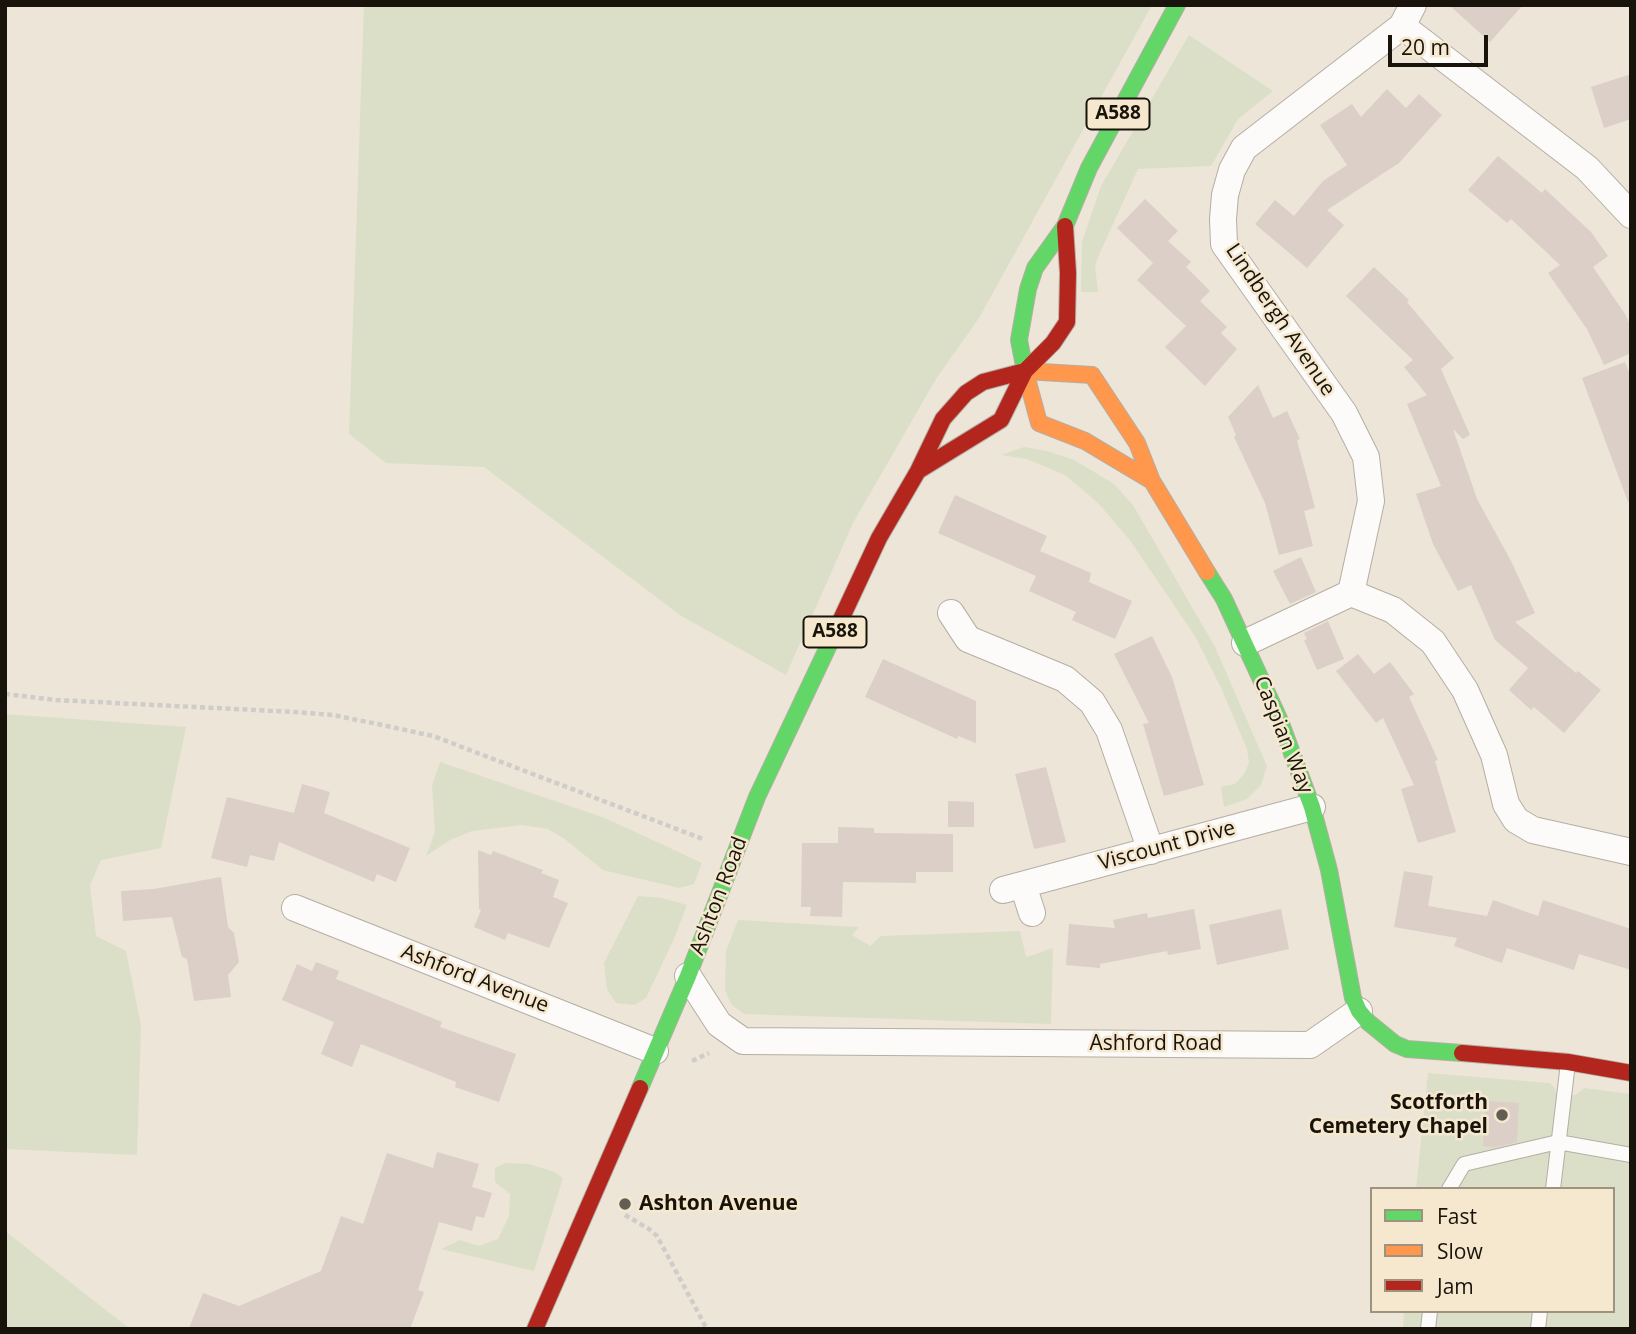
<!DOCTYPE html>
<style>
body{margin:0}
#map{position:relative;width:1636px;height:1334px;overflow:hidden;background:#ede5d8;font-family:"Open Sans",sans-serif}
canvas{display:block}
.frame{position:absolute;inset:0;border:7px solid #19140b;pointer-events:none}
.legend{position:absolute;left:1370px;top:1187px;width:245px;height:126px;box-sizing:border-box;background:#f6e8cf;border:2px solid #9e9381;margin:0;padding:9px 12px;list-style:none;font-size:21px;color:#19140b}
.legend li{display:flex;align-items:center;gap:14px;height:35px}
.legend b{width:35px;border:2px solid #9e9381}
.scale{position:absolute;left:1388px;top:35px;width:100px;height:32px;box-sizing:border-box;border:4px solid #19140b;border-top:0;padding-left:9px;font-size:21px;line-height:24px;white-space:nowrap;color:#19140b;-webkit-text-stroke:5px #f6e8cf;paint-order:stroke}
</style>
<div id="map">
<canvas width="1636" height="1334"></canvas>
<div class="frame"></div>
<ul class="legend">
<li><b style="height:9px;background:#63d668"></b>Fast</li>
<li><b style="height:9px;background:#ff974d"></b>Slow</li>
<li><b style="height:9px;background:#b3261e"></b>Jam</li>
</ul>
<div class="scale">20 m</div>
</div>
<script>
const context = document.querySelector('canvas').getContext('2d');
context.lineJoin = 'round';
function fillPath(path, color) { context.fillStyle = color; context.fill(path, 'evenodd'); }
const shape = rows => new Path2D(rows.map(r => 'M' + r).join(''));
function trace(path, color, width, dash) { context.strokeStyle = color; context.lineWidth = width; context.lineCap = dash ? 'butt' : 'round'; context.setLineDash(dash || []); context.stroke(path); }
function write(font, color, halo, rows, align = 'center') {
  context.font = font + ' "Open Sans",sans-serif'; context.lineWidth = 5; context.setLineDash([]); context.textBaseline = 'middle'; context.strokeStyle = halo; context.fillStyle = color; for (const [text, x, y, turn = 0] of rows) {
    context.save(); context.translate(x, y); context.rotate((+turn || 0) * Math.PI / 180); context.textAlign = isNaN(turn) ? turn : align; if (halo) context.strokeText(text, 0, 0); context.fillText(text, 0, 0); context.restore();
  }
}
fillPath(shape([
 [364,5,1152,5,979,318,936,379,853,523,786,675,680,615,484,467,386,463,349,434],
 [1189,35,1273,91,1238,119,1211,166,1138,169,1099,255,1095,266,1098,292,1081,292,1082,242,1101,186],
 [1024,447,1047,451,1074,460,1114,484,1133,505,1215,647,1267,766,1261,785,1247,799,1224,807,1221,787,1235,784,1244,774,1249,763,1247,749,1222,690,1195,636,1129,539,1098,503,1065,475,1027,459,1001,455],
 [5,714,186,727,161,848,101,860,90,885,96,936,126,951,141,1025,137,1155,5,1149],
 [440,762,605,818,702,863,694,884,679,888,603,870,566,840,548,829,522,825,472,831,450,840,426,856,435,832,432,785],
 [638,896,662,898,687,905,674,939,646,998,634,1005,616,1003,607,989,604,963],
 [738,920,859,927,852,935,870,946,881,936,1020,931,1026,957,1053,948,1051,1024,744,1014,731,1004,725,990,726,951],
 [1428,1073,1549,1083,1554,1087,1557,1094,1576,1095,1584,1088,1631,1094,1631,1329,1403,1329,1404,1311,1613,1311,1613,1189,1416,1189],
 [506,1163,529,1164,554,1172,563,1178,534,1271,441,1249,460,1240,479,1246,498,1239,509,1216,510,1194,495,1182,495,1168],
 [5,1231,130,1329,5,1329]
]), '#dbdfc8');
fillPath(shape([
 [1449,5,1523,5,1490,42],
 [1631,74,1631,119,1604,128,1591,87],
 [1387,89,1406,108,1419,94,1442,115,1399,163,1327,210,1344,225,1307,268,1255,224,1275,200,1294,216,1323,181,1347,165,1320,125,1352,104,1361,117],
 [1498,156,1542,193,1545,189,1591,232,1608,256,1593,267,1625,314,1631,326,1631,353,1604,365,1587,329,1548,273,1560,265,1511,219,1507,223,1468,190],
 [1145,199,1178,231,1168,241,1191,262,1186,267,1210,291,1200,301,1227,327,1221,333,1237,349,1205,386,1165,347,1186,326,1137,280,1153,263,1117,228],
 [1374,267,1409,300,1407,302,1454,358,1441,369,1470,435,1463,439,1453,429,1477,499,1511,561,1535,613,1515,622,1576,673,1578,671,1601,690,1564,733,1534,707,1531,710,1509,690,1528,668,1495,640,1471,585,1458,591,1433,544,1416,494,1441,486,1407,404,1427,395,1404,367,1413,360,1346,296],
 [1625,362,1631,377,1631,502,1628,502,1582,378],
 [1258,385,1273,418,1287,411,1300,439,1297,440,1315,508,1304,511,1313,546,1279,555,1265,503,1234,437,1236,435,1228,417],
 [955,495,1047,536,1040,551,1091,573,1089,582,1132,601,1115,639,1072,620,1076,612,1029,591,1036,576,938,533],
 [1301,557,1316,592,1290,604,1273,571],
 [1328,621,1344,659,1317,670,1304,640,1307,639,1304,633],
 [1152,636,1172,677,1204,785,1164,796,1143,724,1149,723,1114,654],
 [1358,654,1374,674,1390,662,1414,694,1409,697,1438,760,1435,761,1456,832,1418,843,1401,789,1414,785,1383,718,1376,723,1336,671],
 [883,659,976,701,976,743,958,736,957,739,865,697],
 [1046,767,1066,842,1034,849,1015,774],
 [302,784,330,792,324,813,410,848,396,882,377,874,374,882,279,842,274,861,250,855,247,867,211,858,227,797,294,813],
 [948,801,974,802,974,827,948,827],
 [838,827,874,828,874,833,953,834,953,872,916,872,916,883,843,882,842,917,810,916,811,907,801,907,802,843,838,843],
 [478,850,491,855,493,851,543,870,541,873,559,880,553,897,568,903,549,948,508,933,505,940,474,927,481,910,479,909],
 [1404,871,1433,876,1428,906,1487,916,1493,900,1538,916,1543,900,1631,929,1631,970,1579,954,1574,970,1507,948,1502,963,1454,946,1457,938,1394,927],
 [221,877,228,927,234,933,239,962,228,975,231,997,194,1001,187,959,182,957,172,917,123,921,121,891,154,889],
 [1194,909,1201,949,1168,955,1167,951,1100,964,1100,968,1066,965,1069,924,1115,928,1113,920,1147,913,1148,918],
 [1281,909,1289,949,1217,965,1209,925],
 [316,962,339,971,336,979,442,1022,440,1027,516,1054,499,1102,455,1087,456,1082,361,1044,352,1067,321,1054,334,1022,282,1000,297,964,312,971],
 [1486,1101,1519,1103,1517,1142,1496,1147,1483,1146],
 [437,1152,479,1164,472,1187,492,1193,484,1218,476,1216,472,1231,439,1222,418,1290,424,1292,410,1329,187,1329,189,1328,203,1293,239,1306,321,1271,341,1216,363,1224,387,1153,433,1168]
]), '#dbcfc8');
const lane = shape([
 [1449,1189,1464,1164,1558,1142,1631,1155],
 [1553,1189,1568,1063],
 [1428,1329,1430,1311],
 [1538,1329,1540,1311]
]);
const street = shape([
 [1402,26,1587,168,1631,215],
 [1351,593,1393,610,1433,642,1465,690,1494,755,1506,804,1516,820,1533,830,1631,852],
 [951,613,968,639,1065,679,1092,702,1109,730,1151,851],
 [1245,643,1351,593,1371,501,1366,457,1344,413,1224,244,1223,219,1225,195,1232,170,1244,148,1402,26,1413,5],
 [1023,885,1032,913],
 [1003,890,1312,807],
 [295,908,655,1051],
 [688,976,719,1024,743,1041,1310,1045,1359,1011]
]);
const fast = shape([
 [1025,371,1019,340,1028,289,1035,268,1065,226,1089,168,1177,5],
 [1207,572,1224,599,1280,721,1312,807,1329,870,1353,998,1359,1011,1368,1022,1395,1044,1407,1049,1462,1053],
 [640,1088,688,976,757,797,836,630]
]);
const slow = shape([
 [1152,481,1085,441,1039,423,1025,371,1092,375,1137,443,1152,481,1207,572]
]);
const jam = shape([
 [918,471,1001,420,1025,371,1053,343,1067,322,1068,273,1065,226],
 [836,630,879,538,918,471,943,419,966,393,983,382,1025,371],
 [1462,1053,1568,1062,1631,1073],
 [535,1329,640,1088]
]);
trace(lane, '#b4aea4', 16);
trace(street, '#b4aea4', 28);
trace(fast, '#b4aea4', 18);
trace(slow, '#b4aea4', 18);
trace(jam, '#b4aea4', 18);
trace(shape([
 [5,694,56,700,295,712,333,715,387,726,433,736,703,839],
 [692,1061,709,1053],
 [625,1215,649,1229,657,1236,707,1329]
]), '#cfccc9', 4.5, [5, 3.5]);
trace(lane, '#fcfbf9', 14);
trace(street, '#fcfbf9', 26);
trace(fast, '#63d668', 16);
trace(slow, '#ff974d', 16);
trace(jam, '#b3261e', 16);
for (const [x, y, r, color] of [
 [1502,1115,7,"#635d53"],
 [625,1204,7,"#635d53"]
]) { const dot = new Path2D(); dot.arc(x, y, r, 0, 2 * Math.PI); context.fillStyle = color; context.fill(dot); trace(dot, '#f6e8cf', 2.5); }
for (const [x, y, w] of [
 [1118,114,63],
 [835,632,63]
]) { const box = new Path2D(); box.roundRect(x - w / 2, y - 15.5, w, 31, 5); context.fillStyle = '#f6e8cf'; context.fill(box); trace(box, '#19140b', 2); }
write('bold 19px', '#19140b', null, [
 ["A588",1118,114],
 ["A588",835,632]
]);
write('21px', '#19140b', '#f6e8cf', [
 ["Lindbergh Avenue",1280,320,56],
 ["Caspian Way",1283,735,68],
 ["Viscount Drive",1167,846,-15],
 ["Ashton Road",719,896,-69],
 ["Ashford Avenue",475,979,21],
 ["Ashford Road",1156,1044]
]);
write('bold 21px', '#19140b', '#f6e8cf', [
 ["Scotforth",1488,1103],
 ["Cemetery Chapel",1488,1127],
 ["Ashton Avenue",639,1204,"left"]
], 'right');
</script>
